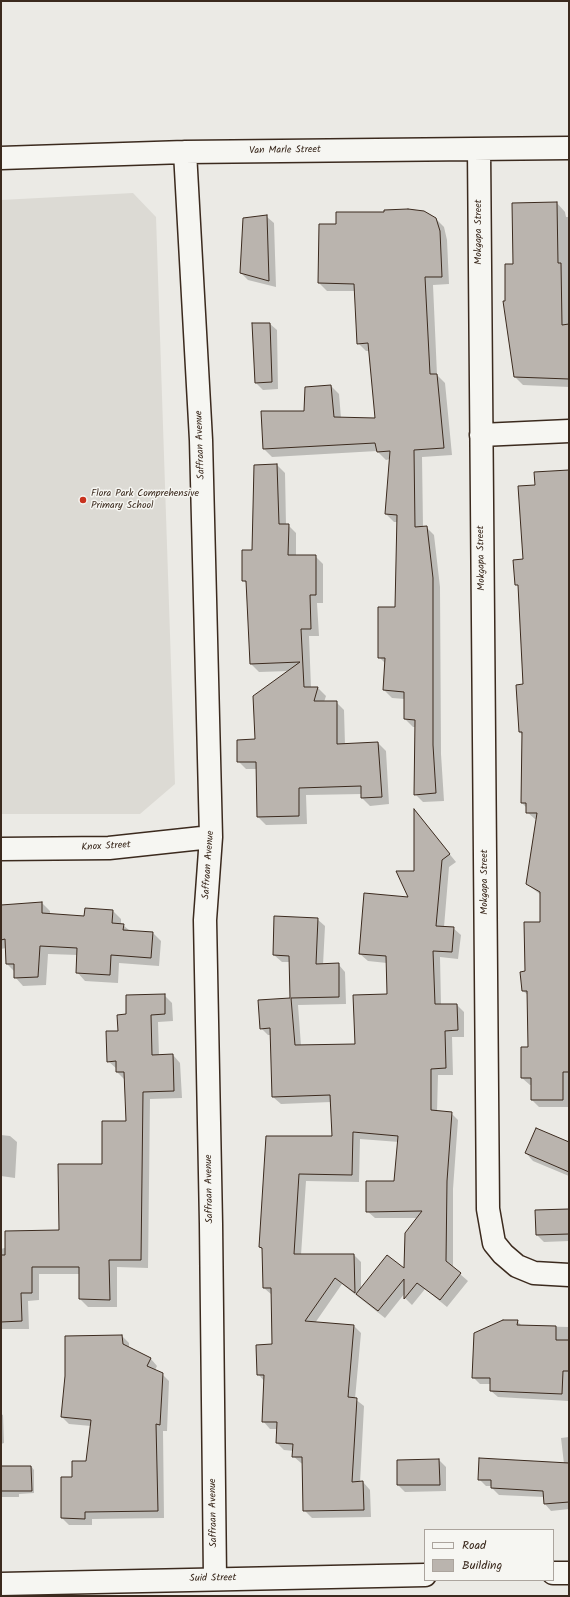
<!DOCTYPE html>
<style>
body{margin:0}
#map{position:relative;width:570px;height:1597px;overflow:hidden;background:#ebeae5;font-family:Kalam,sans-serif}
canvas{display:block}
.frame{position:absolute;inset:0;border:2px solid #3b2a1e;pointer-events:none}
.legend{position:absolute;left:424px;top:1529px;width:130px;height:52px;box-sizing:border-box;background:#f6f6f2;border:1px solid #aba49d;margin:0;padding:5px 7px;list-style:none;font-size:12px;color:#3b2a1e}
.legend li{display:flex;align-items:center;gap:8px;height:20px}
.legend b{width:20px;border:1px solid #aba49d}
</style>
<div id="map">
<canvas width="570" height="1597"></canvas>
<div class="frame"></div>
<ul class="legend">
<li><b style="height:5px;background:#f6f6f2"></b>Road</li>
<li><b style="height:11px;background:#bab4ae"></b>Building</li>
</ul>
</div>
<script>
const context = document.querySelector('canvas').getContext('2d');
context.lineJoin = 'round';
function fillPath(path, color) { context.fillStyle = color; context.fill(path, 'evenodd'); }
const shape = rows => new Path2D(rows.map(r => 'M' + r).join(''));
function trace(path, color, width, dash) { context.strokeStyle = color; context.lineWidth = width; context.lineCap = dash ? 'butt' : 'round'; context.setLineDash(dash || []); context.stroke(path); }
function write(font, color, halo, rows, align = 'center') {
  context.font = font + ' Kalam,sans-serif'; context.lineWidth = 3; context.setLineDash([]); context.textBaseline = 'middle'; context.strokeStyle = halo; context.fillStyle = color; for (const [text, x, y, turn = 0] of rows) {
    context.save(); context.translate(x, y); context.rotate((+turn || 0) * Math.PI / 180); context.textAlign = isNaN(turn) ? turn : align; if (halo) context.strokeText(text, 0, 0); context.fillText(text, 0, 0); context.restore();
  }
}
fillPath(shape([
 [133,193,156,217,175,784,140,814,1,814,1,200]
]), '#dcdad4');
fillPath(shape([
 [557,203,565,212,566,217,569,217,569,387,523,385,515,377,506,302,514,265],
 [267,217,274,223,276,287,248,280,241,273],
 [436,219,444,227,447,240,449,284,433,285,437,375,445,383,452,455,422,457,423,527,426,527,434,535,440,587,441,754,444,801,423,802,415,794,416,727,413,727,405,719,405,699,392,698,384,690,385,663,379,657,396,608,398,522,394,522,386,514,390,459,386,460,377,451,272,457,264,449,305,412,331,386,339,394,341,418,376,419,370,351,366,351,358,343,355,291,327,291,319,283,337,225],
 [270,324,277,330,278,389,263,390,256,383],
 [277,465,285,473,286,525,288,525,296,533,296,556,315,556,323,564,323,603,317,603,319,636,309,636,311,688,318,688,326,696,324,702,336,702,344,710,345,745,378,743,386,751,389,804,370,806,362,798,362,794,306,795,307,824,266,825,258,817,257,769,246,769,238,761,256,740,290,671,259,672,251,664,247,584,243,580,253,551],
 [569,682,569,1107,539,1107,532,1100,532,1085,530,1085,522,1078,529,1048,528,995,523,991,526,972,541,923,541,895,527,884,537,819,535,819,527,812,527,808,522,803,522,735,520,732,517,686],
 [415,812,456,862,449,867,444,927,453,928,461,935,458,959,440,957,441,1005,457,1005,464,1012,464,1037,452,1037,453,1075,438,1075,437,1112,451,1113,458,1120,453,1189,453,1268,468,1281,447,1307,425,1289,412,1305,405,1298,405,1293,385,1318,342,1284,315,1323,354,1326,361,1333,355,1399,364,1406,360,1483,363,1482,370,1490,371,1517,312,1518,304,1510,303,1464,301,1463,293,1456,294,1451,284,1450,277,1443,278,1429,270,1429,263,1421,265,1382,258,1374,273,1345,272,1295,264,1288,263,1250,260,1247,267,1137,333,1137,331,1102,281,1104,273,1097,271,1035,268,1035,261,1028,291,999,290,962,282,962,274,955,317,919,325,926,323,965,338,964,345,972,346,1004,298,1005,301,1046,356,1045,388,995,387,963,368,961,360,954,410,898,415,871],
 [360,1139,399,1142,395,1182,367,1211,375,1218,418,1218,405,1270,361,1288,361,1262,354,1255,301,1255,306,1181,359,1182],
 [42,903,50,911,50,915,85,917,113,911,121,919,121,924,123,925,130,931,153,933,161,941,159,966,119,963,118,983,85,981,77,972,78,955,48,954,46,985,23,986,15,977,15,972,7,964,6,948,1,949,1,906],
 [164,995,172,1003,173,1021,158,1022,159,1056,173,1055,180,1063,182,1098,150,1099,148,1268,117,1267,117,1307,88,1307,80,1299,80,1274,39,1274,39,1300,28,1301,29,1329,1,1329,1,1249,60,1231,103,1165,127,1122,125,1080,117,1072,117,1069,108,1061,119,1032,127,1015],
 [1,1135,10,1136,17,1142,15,1178,1,1176],
 [569,1143,569,1176,533,1161,526,1153],
 [569,1210,569,1241,544,1242,537,1235],
 [517,1321,522,1326,569,1327,569,1401,498,1397,491,1391,491,1384,480,1384,473,1377],
 [122,1336,129,1343,129,1348,151,1359,157,1366,155,1370,162,1374,169,1381,167,1431,163,1431,164,1518,92,1519,92,1525,69,1525,62,1518,73,1478,87,1462,91,1426,69,1424,62,1417],
 [1,1414,3,1415,4,1443,1,1444],
 [569,1437,569,1509,551,1511,545,1504,544,1497,499,1495,492,1488,492,1486,486,1486,479,1479,564,1464,561,1438],
 [439,1460,446,1467,446,1491,405,1492,398,1485],
 [31,1466,34,1470,34,1493,19,1494,19,1497,1,1497,1,1467]
]), '#0003');
const building = shape([
 [557,202,558,263,561,263,562,325,569,324,569,379,514,377,503,301,505,301,505,264,513,264,512,203,557,202],
 [408,209,424,211,436,218,440,231,442,277,425,277,430,374,437,374,444,448,414,450,415,527,427,526,433,578,433,745,436,793,414,795,415,720,404,719,404,692,383,690,385,658,378,658,378,607,395,607,397,515,385,514,390,451,377,452,375,443,263,449,261,411,304,411,305,387,331,385,334,417,375,418,368,343,357,344,354,284,318,283,319,224,336,224,336,212,384,212,384,210,408,209],
 [267,215,269,281,240,273,243,218,267,215],
 [252,323,270,323,272,382,255,383,252,323],
 [277,464,279,524,289,524,288,555,316,555,316,595,310,595,311,629,301,629,304,687,318,687,314,701,337,701,337,744,378,742,382,797,361,798,361,786,299,788,299,816,257,817,256,762,237,762,237,740,255,739,253,696,300,662,250,664,246,581,242,581,242,550,252,550,254,465,277,464],
 [569,470,569,1072,563,1072,563,1100,531,1100,531,1078,521,1078,521,1047,528,1047,527,991,522,991,520,972,525,971,524,922,540,922,540,892,526,884,537,813,526,813,526,803,521,803,522,732,519,732,516,685,523,684,518,585,515,585,513,560,523,559,518,486,535,485,534,472,569,470],
 [414,809,450,854,442,860,436,926,454,927,452,952,433,951,435,1004,457,1004,458,1030,445,1031,446,1068,431,1069,431,1110,452,1112,447,1181,446,1261,461,1273,440,1300,417,1283,404,1299,404,1279,378,1311,356,1294,387,1255,404,1268,405,1233,422,1211,366,1212,366,1181,394,1181,398,1136,353,1132,352,1175,299,1174,294,1254,354,1254,355,1293,335,1278,305,1321,354,1325,348,1397,357,1398,352,1482,363,1481,364,1510,303,1511,302,1457,292,1457,293,1444,276,1443,277,1422,262,1422,264,1375,257,1375,256,1345,272,1344,271,1288,263,1288,262,1248,259,1247,266,1136,332,1136,330,1095,272,1097,270,1028,260,1029,258,1000,290,998,289,956,273,955,274,916,318,918,316,964,339,963,339,997,291,998,295,1045,355,1044,353,995,387,994,386,956,359,954,364,893,408,897,396,871,414,871,414,809],
 [42,902,42,913,84,916,85,908,113,910,112,923,124,924,123,930,153,932,151,958,111,955,110,975,76,973,77,948,40,946,38,977,14,978,14,964,6,964,5,939,1,940,1,905,42,902],
 [165,994,165,1014,151,1015,152,1055,173,1054,174,1091,143,1092,141,1260,109,1260,110,1300,79,1299,79,1267,32,1267,32,1293,21,1293,22,1321,1,1322,1,1255,5,1255,5,1231,59,1230,58,1164,102,1164,102,1121,126,1121,124,1072,116,1072,116,1061,107,1062,106,1031,118,1031,117,1015,126,1014,126,995,165,994],
 [536,1128,569,1142,569,1172,525,1153,536,1128],
 [569,1209,569,1234,536,1235,535,1210,569,1209],
 [503,1320,518,1320,517,1325,556,1326,556,1340,569,1340,569,1371,563,1371,562,1394,490,1391,490,1378,472,1378,474,1333,503,1320],
 [122,1335,123,1344,151,1358,147,1366,163,1373,160,1425,156,1424,158,1511,85,1512,85,1519,61,1518,61,1477,72,1477,72,1461,86,1461,91,1420,61,1417,65,1376,65,1336,122,1335],
 [479,1458,569,1463,569,1502,544,1504,543,1491,491,1488,491,1480,478,1480,479,1458],
 [439,1459,440,1485,397,1485,397,1460,439,1459],
 [1,1466,31,1466,32,1491,1,1491,1,1466]
]);
fillPath(building, '#bab4ae');
trace(building, '#3b2a1e', 1);
const minor = shape([
 [479,149,488,1209,494,1243,503,1254,517,1266,534,1273,569,1275],
 [185,152,201,440,211,837,205,920,211,1224,215,1578],
 [1,158,185,152,569,148],
 [481,435,569,431],
 [1,849,109,848,211,837]
]);
const tertiary = shape([
 [553,1573,569,1573],
 [1,1584,425,1575]
]);
trace(minor, '#3b2a1e', 25);
trace(tertiary, '#3b2a1e', 25);
trace(minor, '#f6f6f2', 22);
trace(tertiary, '#f6f6f2', 22);
for (const [x, y, r, color] of [
 [83,500,4,"#c8321e"]
]) { const dot = new Path2D(); dot.arc(x, y, r, 0, 2 * Math.PI); context.fillStyle = color; context.fill(dot); trace(dot, '#f6f6f2', 1.5); }
write('10px', '#3b2a1e', '#f6f6f2', [
 ["Van Marle Street",285,151,-1],
 ["Mokgapa Street",479,232,-90],
 ["Saffraan Avenue",201,445,-92],
 ["Mokgapa Street",482,558,-91],
 ["Knox Street",106,847,-3],
 ["Saffraan Avenue",209,865,-86],
 ["Mokgapa Street",485,882,-90],
 ["Saffraan Avenue",210,1189,-91],
 ["Saffraan Avenue",214,1513,-91],
 ["Suid Street",213,1579,-1]
]);
write('10px', '#3b2a1e', '#f6f6f2', [
 ["Flora Park Comprehensive",91,494],
 ["Primary School",91,506]
], 'left');
</script>
